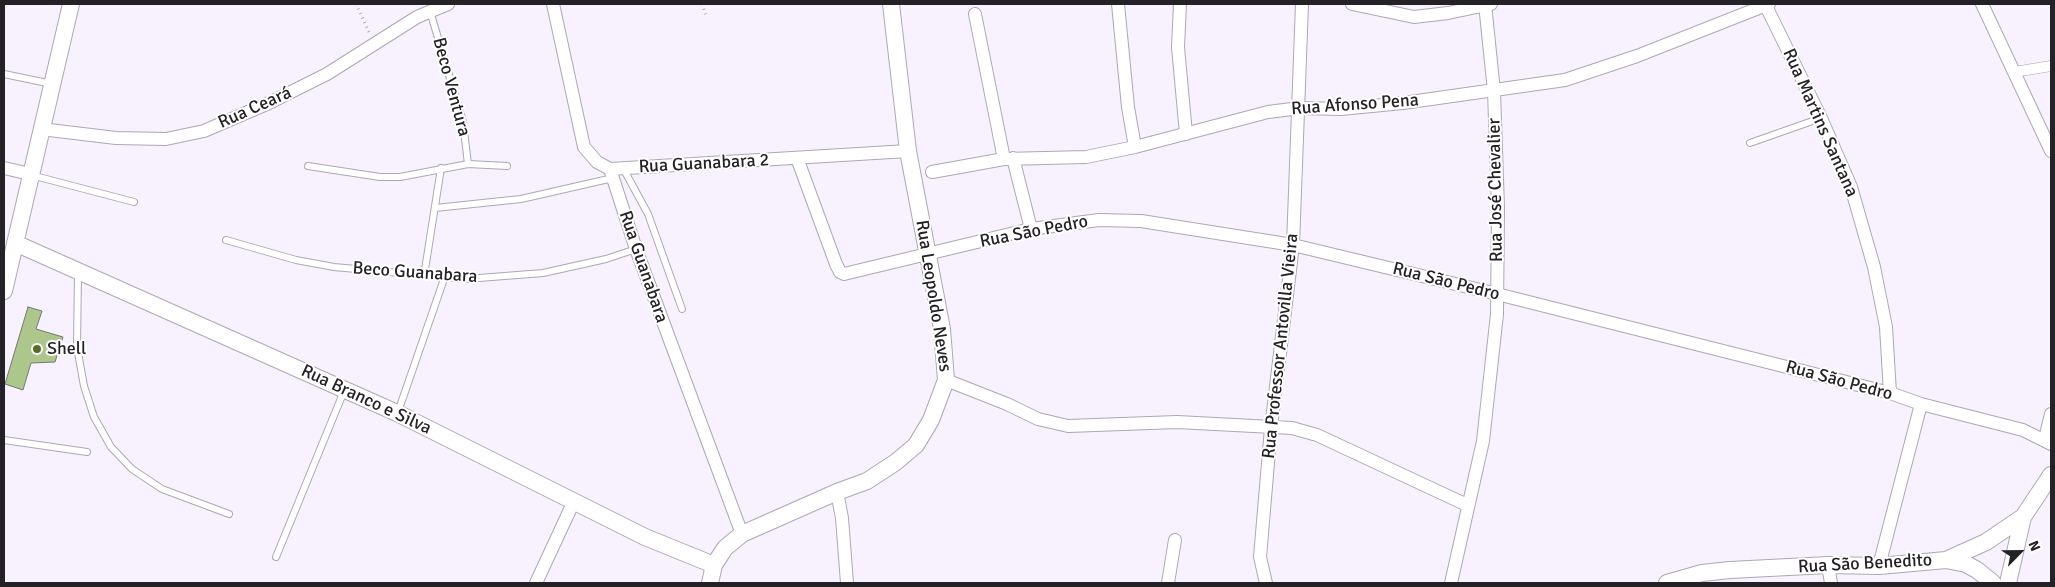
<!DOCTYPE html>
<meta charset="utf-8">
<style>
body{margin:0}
#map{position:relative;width:2055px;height:587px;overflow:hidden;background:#f8f1ff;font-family:Signika,sans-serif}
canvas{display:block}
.frame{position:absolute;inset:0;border:5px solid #252227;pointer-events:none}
.north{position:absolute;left:1995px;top:527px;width:50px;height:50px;-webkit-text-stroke:4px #fff;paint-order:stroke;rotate:67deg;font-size:14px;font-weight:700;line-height:20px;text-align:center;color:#252227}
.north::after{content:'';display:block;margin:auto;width:18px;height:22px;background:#252227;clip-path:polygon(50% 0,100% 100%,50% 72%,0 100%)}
</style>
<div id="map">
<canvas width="2055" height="587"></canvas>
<div class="frame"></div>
<div class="north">N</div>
</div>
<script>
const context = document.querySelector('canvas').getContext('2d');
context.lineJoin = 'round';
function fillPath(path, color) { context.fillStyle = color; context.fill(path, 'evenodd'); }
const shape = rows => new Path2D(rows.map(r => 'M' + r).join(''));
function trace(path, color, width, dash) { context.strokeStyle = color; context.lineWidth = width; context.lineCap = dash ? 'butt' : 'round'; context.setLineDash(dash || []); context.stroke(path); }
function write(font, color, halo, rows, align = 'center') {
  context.font = font + ' Signika,sans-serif'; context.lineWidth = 4; context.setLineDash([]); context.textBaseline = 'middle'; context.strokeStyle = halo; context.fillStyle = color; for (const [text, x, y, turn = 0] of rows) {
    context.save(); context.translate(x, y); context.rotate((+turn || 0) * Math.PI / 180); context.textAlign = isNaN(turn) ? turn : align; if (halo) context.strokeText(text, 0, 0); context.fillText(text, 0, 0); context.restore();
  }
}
const building = shape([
 [28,307,42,311,36,329,63,337,55,362,31,363,23,390,5,384,28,307]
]);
fillPath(building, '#acc68c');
trace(building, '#747a6e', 1);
const service = shape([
 [430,11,463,122,468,164],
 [4,74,52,84],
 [1750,143,1821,118],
 [308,166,380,177,400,177,468,164,507,166],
 [623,168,648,214,682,309],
 [31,175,134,202],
 [435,208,521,199,613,178],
 [226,240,296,260,334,267,466,279,543,273,606,259,636,249],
 [78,273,77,347,84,386,94,417,111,447,132,469,162,489,229,514],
 [424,276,441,168],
 [398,412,444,279],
 [4,440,87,452],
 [276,557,344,391]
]);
const pedestrian = shape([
 [2014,72,2051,66]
]);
const minor = shape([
 [553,4,584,147,597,162,610,169,636,249,742,534],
 [1118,4,1128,107,1135,147],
 [1180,4,1178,47,1186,134],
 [1352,4,1414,17,1448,13,1491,4],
 [1765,4,1821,118,1851,187,1874,267,1886,327,1890,393],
 [1982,4,2051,151],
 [975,14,1004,159],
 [41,129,116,138,166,139,204,131,269,103,327,74,417,17,448,4],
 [797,158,836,264,840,272,844,274,1031,229,1099,220,1141,221,1293,245,1497,294,1890,393,1921,404,2023,430,2051,444],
 [1013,158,1031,229],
 [4,168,30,174],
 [610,169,908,151],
 [932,172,1004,159,1086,157,1135,147,1268,112,1300,108,1341,109,1403,103,1565,80,1637,56,1769,4],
 [946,380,1007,404,1038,419,1068,426,1177,422,1292,428,1317,435,1467,505],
 [2045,439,2051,414],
 [837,492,842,518,847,583],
 [1828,565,1831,583],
 [1879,566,1921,404],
 [536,583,574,501],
 [1168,583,1175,540],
 [1266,583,1260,557,1271,428,1293,245,1302,4],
 [1451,583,1483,441,1497,314,1498,208,1494,91,1485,4]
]);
const tertiary = shape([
 [15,243,397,413,645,537,714,565],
 [4,291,71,4],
 [1946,560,1966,564,1977,570,1993,583],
 [710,583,714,565,725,548,742,534,837,492,867,481,896,462,916,445,931,420,946,380,942,329,908,151,891,4],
 [1667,583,1702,573,1730,570,1828,565,1879,566,1946,560,1986,542,2023,517],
 [2008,583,2023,517,2051,475]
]);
trace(service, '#aea7b4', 8);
trace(pedestrian, '#aea7b4', 11);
trace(minor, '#aea7b4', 14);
trace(tertiary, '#aea7b4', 18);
trace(shape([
 [356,4,369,32],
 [702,4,707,18]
]), '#b0abb6', 3, [1, 4]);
trace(service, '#fff', 6);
trace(pedestrian, '#fff', 10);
trace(minor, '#fff', 12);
trace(tertiary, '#fff', 16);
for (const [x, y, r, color] of [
 [37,349,5,"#526f23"]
]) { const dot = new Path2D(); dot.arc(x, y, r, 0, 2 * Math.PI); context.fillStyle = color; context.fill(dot); trace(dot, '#fff', 2); }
write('18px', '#252227', '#fff', [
 ["Beco Ventura",451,87,75],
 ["Rua Afonso Pena",1355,105,-4],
 ["Rua Ceará",255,108,-24],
 ["Rua Martins Santana",1820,123,66],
 ["Rua Guanabara 2",704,164,-3],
 ["Rua José Chevalier",1496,190,-91],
 ["Rua São Pedro",1034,232,-11],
 ["Rua Guanabara",643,267,71],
 ["Beco Guanabara",415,273,4],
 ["Rua São Pedro",1446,282,14],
 ["Rua Leopoldo Neves",933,296,81],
 ["Rua Professor Antovilla Vieira",1281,346,-84],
 ["Rua São Pedro",1839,381,15],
 ["Rua Branco e Silva",366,400,25],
 ["Rua São Benedito",1865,564,-3]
]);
write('18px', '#252227', '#fff', [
 ["Shell",47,349]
], 'left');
</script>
